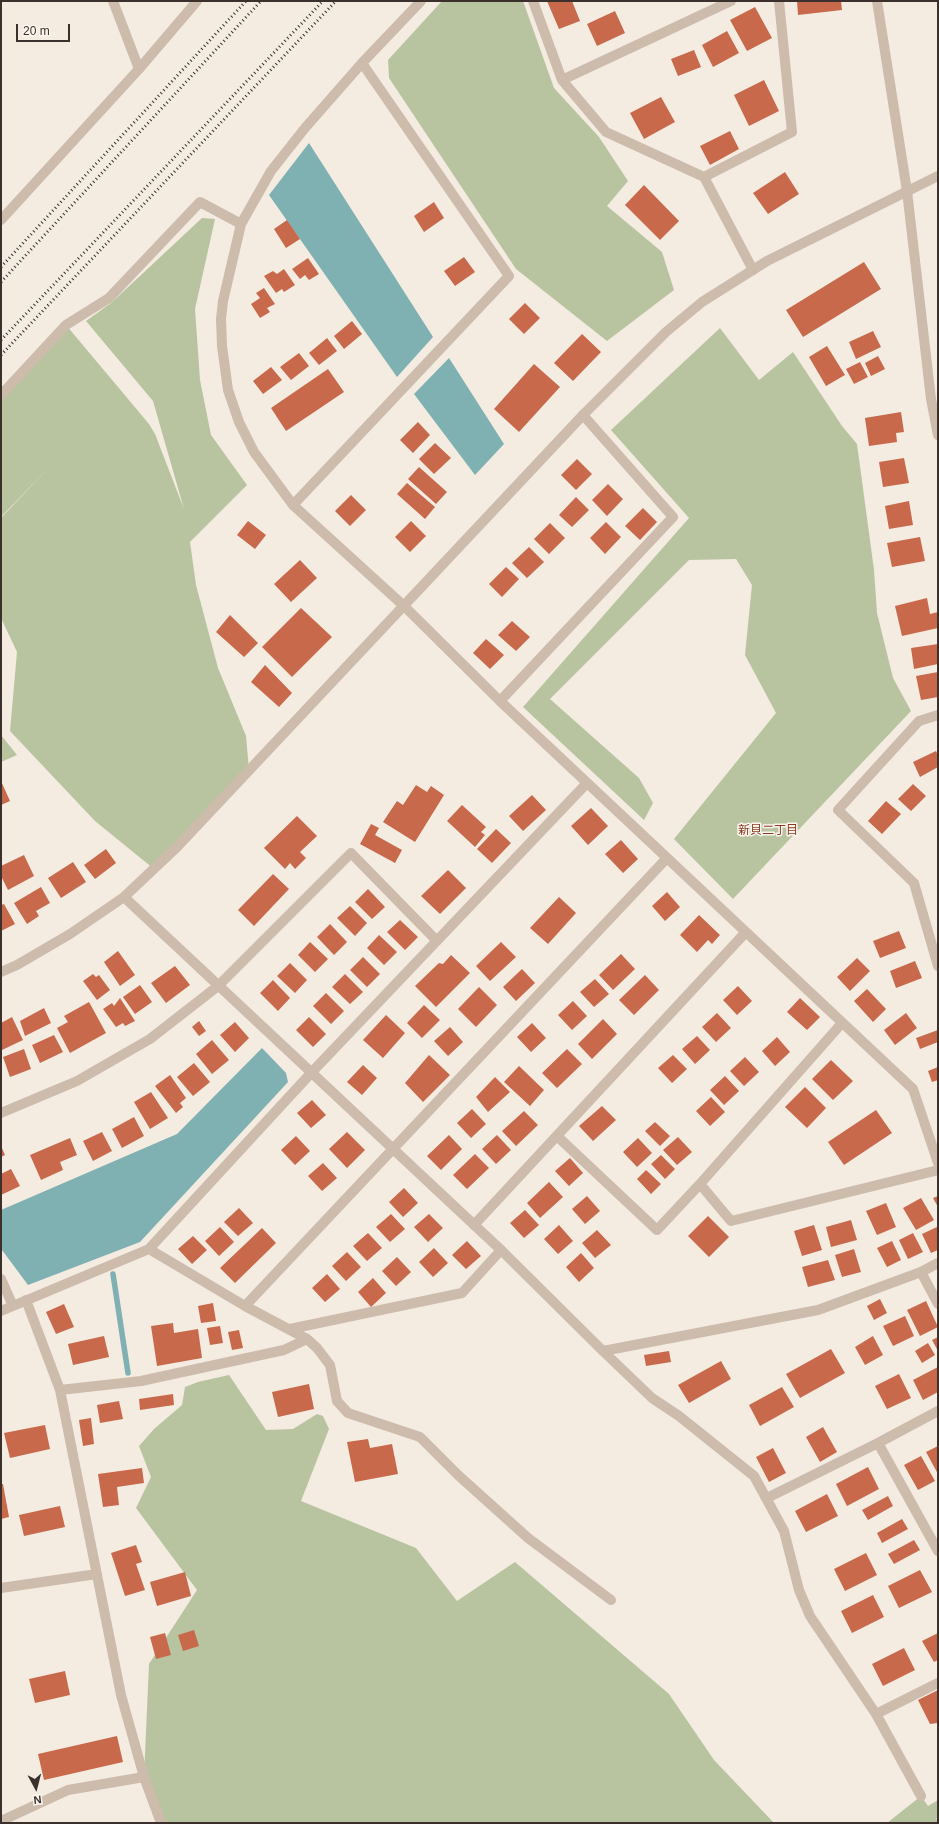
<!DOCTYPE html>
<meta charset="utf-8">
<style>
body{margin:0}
#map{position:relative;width:939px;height:1824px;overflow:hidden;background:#f4ebe1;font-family:Helvetica,sans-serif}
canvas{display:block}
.frame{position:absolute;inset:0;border:2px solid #3b302b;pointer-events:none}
.north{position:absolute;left:16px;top:1768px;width:40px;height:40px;-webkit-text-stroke:3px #fbf5ee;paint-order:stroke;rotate:173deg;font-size:11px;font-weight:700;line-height:16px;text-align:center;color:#3b302b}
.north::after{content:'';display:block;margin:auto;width:14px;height:18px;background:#3b302b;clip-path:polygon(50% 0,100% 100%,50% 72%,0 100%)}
.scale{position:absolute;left:16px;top:24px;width:54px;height:18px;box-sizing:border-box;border:2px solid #3b302b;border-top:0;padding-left:5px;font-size:12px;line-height:14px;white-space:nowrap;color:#3b302b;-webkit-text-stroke:3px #fbf5ee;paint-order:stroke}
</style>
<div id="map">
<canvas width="939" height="1824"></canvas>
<div class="frame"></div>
<div class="north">N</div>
<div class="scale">20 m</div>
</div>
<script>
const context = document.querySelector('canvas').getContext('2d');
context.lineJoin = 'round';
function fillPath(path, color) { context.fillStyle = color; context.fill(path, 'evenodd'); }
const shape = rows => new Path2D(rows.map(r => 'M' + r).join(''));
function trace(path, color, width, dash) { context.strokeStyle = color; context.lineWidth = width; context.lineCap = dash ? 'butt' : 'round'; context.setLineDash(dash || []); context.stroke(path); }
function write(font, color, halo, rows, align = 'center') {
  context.font = font + ' Helvetica,"Noto Sans JP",sans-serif'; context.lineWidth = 3; context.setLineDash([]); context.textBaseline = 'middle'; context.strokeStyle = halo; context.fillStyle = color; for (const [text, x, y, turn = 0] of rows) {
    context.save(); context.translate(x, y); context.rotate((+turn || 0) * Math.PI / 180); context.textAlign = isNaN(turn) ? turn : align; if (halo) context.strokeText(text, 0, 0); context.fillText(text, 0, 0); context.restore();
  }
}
fillPath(shape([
 [442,1,523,1,554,88,599,137,628,181,607,206,662,252,674,290,607,341,516,269,389,78,388,60],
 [202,218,215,219,195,309,200,380,211,435,247,485,190,542,196,585,218,668,246,736,249,770,154,869,95,821,10,731,17,652,1,618,1,518,50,466,1,517,1,396,66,325,149,424,155,434,184,509,153,401,86,321,111,303],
 [720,328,759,380,793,352,842,426,857,444,874,570,877,613,893,678,911,711,733,899,674,839,776,713,745,655,752,585,736,559,689,560,550,699,639,778,653,803,644,820,523,707,689,518,611,430],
 [1,735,17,755,1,762],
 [229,1375,266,1430,293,1429,317,1414,323,1416,329,1429,301,1501,416,1548,457,1601,515,1562,669,1694,714,1760,774,1823,165,1823,144,1777,149,1664,197,1590,136,1508,151,1477,139,1446,154,1429,182,1405,185,1387,198,1382],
 [921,1796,928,1806,938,1800,938,1820,936,1818,938,1823,887,1823]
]), '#b8c4a0');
fillPath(shape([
 [309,143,433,337,397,377,269,195],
 [449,358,504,444,475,475,414,394],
 [262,1048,286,1073,288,1082,140,1242,28,1285,2,1250,1,1246,1,1210,177,1134]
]), '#7fb0b2');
trace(shape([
 [113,1274,128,1373]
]), '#7fb0b2', 5.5);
fillPath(shape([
 [547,1,572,1,580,21,559,29],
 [797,1,841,1,842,10,798,15],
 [755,7,772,38,747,51,730,20],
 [615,11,625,33,597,46,587,24],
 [727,31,739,53,713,67,702,45],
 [694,50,701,67,678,76,671,59],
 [764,80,779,111,749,126,734,95],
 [661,97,675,122,644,139,630,113],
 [730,131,739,149,710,165,700,146],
 [785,172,799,194,768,214,753,193],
 [644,185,679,221,660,240,625,205],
 [434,202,444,218,424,232,414,216],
 [287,220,300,239,286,248,274,229],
 [464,257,475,272,455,286,444,271],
 [308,258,319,274,309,280,305,275,300,279,292,269],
 [864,262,881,289,803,337,786,310],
 [284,269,295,285,284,292,282,289,276,293,264,276,273,271,277,274],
 [264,288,275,304,267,308,270,312,260,318,251,304,260,298,256,293],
 [525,303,540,318,524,334,509,319],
 [352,321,362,334,344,349,334,336],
 [873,331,881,347,856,359,849,342],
 [582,334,601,352,573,381,554,363],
 [327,338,337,351,319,365,309,353],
 [827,346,845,375,826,386,809,357],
 [299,353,309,366,291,380,280,367],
 [878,356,885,369,871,376,865,363],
 [860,362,868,377,854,384,846,369],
 [534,364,560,387,519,432,494,409],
 [271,367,282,380,263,394,253,381],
 [328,369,344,392,286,431,271,408],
 [901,412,904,432,896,433,897,442,869,446,865,418],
 [418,422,430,435,413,453,400,440],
 [435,443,451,458,434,474,419,459],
 [904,458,909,483,883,487,879,462],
 [577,459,592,474,576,490,561,475],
 [419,467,447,492,436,504,408,479],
 [407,483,435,507,425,519,397,494],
 [608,484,623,499,607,516,592,500],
 [351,495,366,510,350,526,335,511],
 [576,497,589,510,572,527,559,515],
 [909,501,913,525,889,529,885,506],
 [643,508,657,522,640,540,625,526],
 [248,521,266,535,255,549,237,535],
 [411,521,426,536,410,552,395,537],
 [606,522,621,537,605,554,590,538],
 [550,523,565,538,549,554,534,539],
 [920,537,925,561,892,567,887,543],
 [529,547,544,562,527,578,512,563],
 [300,560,317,578,291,602,274,584],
 [506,567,519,579,502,597,489,584],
 [927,598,930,614,938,612,938,628,902,636,895,606],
 [301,608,332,637,292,677,262,647],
 [230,615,258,643,244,657,216,632],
 [512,621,530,637,516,651,498,635],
 [486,639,504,655,490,669,473,653],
 [938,644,938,664,914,669,911,648],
 [265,665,292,693,279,707,251,682],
 [938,672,938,697,921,700,916,676],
 [936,751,938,755,938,767,920,777,913,762],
 [1,781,10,801,1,805],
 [913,784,926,796,911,811,898,799],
 [416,785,427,792,431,786,444,795,415,842,383,822,397,801,403,805],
 [532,795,546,810,523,831,509,816],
 [886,801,901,814,882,834,868,821],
 [462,805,486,827,481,832,485,835,475,847,447,821],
 [591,808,608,826,588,845,571,826],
 [297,816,317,836,300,852,306,858,295,869,290,863,285,869,264,848],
 [371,824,379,828,375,835,402,850,395,863,360,844],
 [496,829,511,843,492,863,477,849],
 [621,840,638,859,623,873,605,854],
 [106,849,116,863,95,879,84,865],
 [24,855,34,876,8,890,1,876,1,866],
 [73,862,86,882,61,898,48,878],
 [448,870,466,888,440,914,421,896],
 [273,874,289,889,254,926,238,910],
 [41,887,50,903,36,911,39,916,27,924,14,903],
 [368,889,385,907,372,919,355,902],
 [667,892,680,907,665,921,652,906],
 [559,897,576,913,548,944,530,928],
 [4,904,15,924,1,931,1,905],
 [350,906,367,923,355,936,337,918],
 [699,915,720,935,712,944,708,940,697,952,680,935],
 [400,920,418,937,405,950,387,932],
 [330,924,347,942,334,955,317,937],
 [899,931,906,948,880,958,873,941],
 [379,935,397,952,384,965,367,948],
 [310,942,328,959,315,972,298,955],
 [501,942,516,957,490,981,476,966],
 [118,951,135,975,120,986,104,962],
 [621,954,635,969,613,990,599,975],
 [451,955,470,973,436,1007,415,986,439,963,443,964],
 [363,957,380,974,367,987,350,970],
 [857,958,870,971,850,991,837,977],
 [915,961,922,978,896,988,890,971],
 [290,963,307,980,295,993,277,976],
 [175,966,190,985,166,1003,151,983],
 [522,969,535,983,516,1001,503,987],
 [93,974,96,977,99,975,110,990,97,1000,83,981],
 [345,974,363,992,350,1004,332,987],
 [645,975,659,990,634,1015,619,1000],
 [595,979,609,994,594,1007,580,992],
 [273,980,290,998,278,1011,260,993],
 [140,985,152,1002,135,1014,123,997],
 [738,986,752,1001,737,1015,723,1000],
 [479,987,497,1005,476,1027,458,1009],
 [867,989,886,1009,873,1022,854,1001],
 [326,993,344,1011,331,1024,313,1006],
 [120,998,135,1021,125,1026,123,1023,116,1027,103,1009,112,1003,114,1006],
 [800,998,820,1017,807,1030,787,1012],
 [573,1001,587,1016,572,1030,558,1015],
 [89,1002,106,1033,70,1053,57,1028,68,1022,64,1016],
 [424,1005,440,1020,422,1038,407,1023],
 [44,1008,51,1023,25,1036,20,1021],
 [717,1013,731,1028,716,1042,702,1027],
 [906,1013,917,1028,895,1045,884,1030],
 [386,1015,405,1033,383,1058,363,1040],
 [12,1017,23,1040,2,1050,1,1023],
 [309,1017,326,1034,313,1047,296,1030],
 [603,1019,617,1034,592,1059,578,1044],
 [199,1021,206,1031,199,1036,192,1027],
 [235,1022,249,1038,235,1052,220,1035],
 [532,1023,546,1038,531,1052,517,1037],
 [450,1027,463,1042,448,1056,434,1041],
 [938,1030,938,1042,920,1049,916,1038],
 [54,1035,63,1052,40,1063,32,1045],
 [697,1036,710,1050,695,1064,682,1049],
 [777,1037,790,1052,775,1066,762,1051],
 [212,1040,229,1060,212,1074,196,1054],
 [24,1049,31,1069,10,1077,3,1057],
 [567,1049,582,1064,557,1088,542,1073],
 [429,1055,450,1075,423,1102,405,1083],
 [673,1055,687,1069,672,1083,658,1068],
 [745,1057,759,1072,744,1086,730,1071],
 [831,1060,853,1081,833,1100,812,1079],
 [194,1063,210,1082,193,1096,177,1077],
 [363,1065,377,1078,362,1095,347,1082],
 [519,1066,544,1090,530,1106,504,1082],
 [938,1067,938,1080,932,1082,928,1071],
 [170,1075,186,1098,180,1103,183,1107,176,1113,155,1086],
 [725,1076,739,1091,724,1105,710,1090],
 [495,1077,510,1092,488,1112,476,1097],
 [805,1087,826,1108,807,1128,785,1107],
 [151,1092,168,1118,150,1129,134,1102],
 [711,1097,725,1112,710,1126,696,1111],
 [312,1100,326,1115,311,1128,297,1113],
 [602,1106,616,1120,593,1141,579,1126],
 [472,1109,486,1124,471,1138,457,1123],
 [876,1110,892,1133,844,1165,828,1142],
 [524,1111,538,1125,516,1146,502,1131],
 [134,1117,144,1136,122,1148,112,1129],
 [655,1122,670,1136,660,1146,645,1131],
 [102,1132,112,1151,93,1161,83,1141],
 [347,1132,365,1150,347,1168,329,1149],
 [449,1135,462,1149,441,1170,427,1156],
 [497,1135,511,1150,496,1164,482,1149],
 [296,1136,310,1151,295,1165,281,1150],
 [678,1137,692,1152,677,1165,663,1150],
 [70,1138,77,1155,60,1162,63,1170,41,1180,30,1155],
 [638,1138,652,1153,637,1167,623,1152],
 [1,1146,5,1155,1,1157],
 [475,1154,489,1168,467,1189,453,1175],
 [661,1155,675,1169,665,1179,651,1164],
 [570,1158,583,1173,569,1186,555,1171],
 [323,1163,337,1178,322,1191,308,1176],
 [11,1169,20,1186,1,1195,1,1174],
 [646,1170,661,1184,651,1194,637,1179],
 [549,1182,563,1197,540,1218,527,1203],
 [404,1188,418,1203,403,1217,389,1202],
 [587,1196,600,1211,585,1224,572,1209],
 [938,1196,938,1207,933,1198],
 [921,1198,934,1220,916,1230,903,1208],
 [886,1203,896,1227,877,1235,866,1211],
 [239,1208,253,1223,238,1236,224,1222],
 [525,1210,539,1225,524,1238,510,1223],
 [391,1214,405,1229,390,1242,376,1227],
 [429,1214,443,1228,428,1242,414,1227],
 [708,1216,729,1237,709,1257,688,1236],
 [851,1220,857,1240,831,1247,826,1227],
 [559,1225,573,1241,558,1254,544,1239],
 [814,1225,822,1250,802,1256,794,1231],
 [220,1227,234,1242,219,1256,205,1241],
 [937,1227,938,1250,931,1253,922,1234],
 [262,1228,276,1243,235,1283,220,1268],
 [597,1230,611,1245,595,1258,582,1243],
 [368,1233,382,1248,367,1261,353,1246],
 [913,1233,923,1252,908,1259,899,1240],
 [193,1236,207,1250,192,1264,178,1249],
 [467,1241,481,1256,466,1269,452,1255],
 [892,1241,901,1260,887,1267,877,1248],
 [434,1248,448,1263,433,1277,419,1262],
 [854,1249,861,1272,842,1277,835,1255],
 [347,1252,361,1267,346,1281,332,1266],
 [581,1253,594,1268,579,1282,566,1267],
 [397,1257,411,1272,396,1286,382,1271],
 [828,1260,835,1280,808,1287,802,1267],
 [327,1274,340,1289,325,1302,312,1288],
 [373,1278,386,1293,371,1307,358,1292],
 [880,1299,887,1313,874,1320,867,1306],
 [926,1301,938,1327,920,1336,907,1310],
 [213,1303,216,1321,201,1323,198,1306],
 [64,1304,74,1327,56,1334,46,1312],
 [905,1316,914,1336,893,1346,883,1326],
 [173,1323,174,1333,198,1329,202,1358,157,1366,151,1326],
 [220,1326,223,1343,210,1345,207,1328],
 [239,1330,243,1348,232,1350,228,1332],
 [104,1336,109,1357,73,1365,68,1344],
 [873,1336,883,1355,865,1365,855,1347],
 [938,1337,938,1351,932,1340],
 [928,1343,935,1355,922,1363,915,1351],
 [831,1349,845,1373,800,1398,786,1374],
 [669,1351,671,1362,646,1366,644,1355],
 [721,1361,731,1379,689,1403,678,1385],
 [938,1367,938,1392,923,1400,913,1380],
 [899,1374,911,1398,887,1409,875,1386],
 [309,1384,314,1409,278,1417,272,1392],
 [782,1387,794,1407,760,1426,749,1405],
 [173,1394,174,1405,140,1410,139,1399],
 [119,1401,123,1419,100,1423,97,1405],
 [91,1418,94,1444,83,1446,79,1420],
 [45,1425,50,1449,10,1458,4,1433],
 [823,1427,837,1452,820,1462,806,1437],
 [368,1439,370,1448,392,1444,398,1474,355,1482,347,1442],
 [938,1446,938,1474,926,1452],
 [773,1448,786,1473,769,1482,756,1457],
 [921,1456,935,1481,918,1490,904,1465],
 [868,1467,879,1489,847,1506,836,1484],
 [142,1468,144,1483,117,1487,119,1505,103,1507,98,1474],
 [1,1484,3,1484,9,1517,1,1519],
 [827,1494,838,1516,806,1532,795,1511],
 [888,1496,893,1506,868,1520,862,1510],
 [60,1506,65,1527,24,1536,19,1515],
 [902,1519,908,1529,882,1543,877,1533],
 [914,1540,920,1550,894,1564,888,1554],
 [136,1545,142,1562,136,1564,145,1590,125,1596,111,1553],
 [866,1553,877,1575,845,1591,834,1569],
 [920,1570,932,1592,899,1608,888,1586],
 [185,1572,191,1596,157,1606,150,1582],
 [873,1595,884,1617,852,1633,841,1611],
 [194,1630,199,1646,183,1651,178,1635],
 [165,1633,171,1655,156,1659,150,1637],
 [938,1633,938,1660,934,1662,922,1641],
 [904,1648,915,1670,883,1686,872,1664],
 [65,1671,70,1695,35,1703,29,1679],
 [938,1690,938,1723,930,1724,918,1700],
 [117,1736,123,1762,44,1780,38,1754]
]), '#c8694b');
trace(shape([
 [113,1,139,69],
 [421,1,362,63,305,128,271,171,241,224,223,301,221,319,222,346,228,390,239,422,254,452,293,505,404,606,500,701,913,1089,938,1163],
 [533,1,562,80,606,132,704,177,753,270],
 [562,80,731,1],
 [704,177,792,132,779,1],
 [1,395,66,325,109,298,200,202,241,224],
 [293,505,509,276,362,63],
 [500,701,673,517,583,415],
 [938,715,919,721,838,810,914,883,938,966],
 [1,1113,77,1081,150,1039,218,986,351,853,437,941],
 [557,1136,657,1230,700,1184,842,1023],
 [700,1184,731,1221,938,1170],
 [474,1225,746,932],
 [149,1249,245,1306,307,1339,317,1348,330,1365,337,1401,348,1413,420,1437,458,1475,528,1538,611,1600],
 [921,1272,938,1304],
 [1,1279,13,1306],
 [26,1300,60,1390,121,1695,144,1777,161,1823],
 [245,1306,667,858],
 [1,1311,149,1249,312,1072,587,783],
 [290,1329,462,1293,501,1250],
 [603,1351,652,1398,679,1416,754,1476,784,1531,799,1590,810,1616,876,1714,921,1796],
 [60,1390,141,1381,284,1350,307,1339],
 [878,1443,938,1551],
 [767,1498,878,1443,938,1411],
 [1,1588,97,1574],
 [876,1714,938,1683],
 [1,1821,68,1790,144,1777]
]), '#cdbbac', 10);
trace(shape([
 [877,1,907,191,931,399,938,435],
 [1,220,139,69,197,1],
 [124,897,501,1250,603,1351,818,1310,921,1272,938,1263],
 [1,972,17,965,70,934,124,897,177,847,583,415,666,332,702,302,767,261,938,176]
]), '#cdbbac', 10);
trace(shape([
 [1,267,246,1],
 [1,282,261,1],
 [1,340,323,1],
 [1,355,336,1]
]), '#3b302b', 3, [1, 3]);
write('12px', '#8c3b22', '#fbf5ee', [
 ["新貝二丁目",768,831]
]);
</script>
